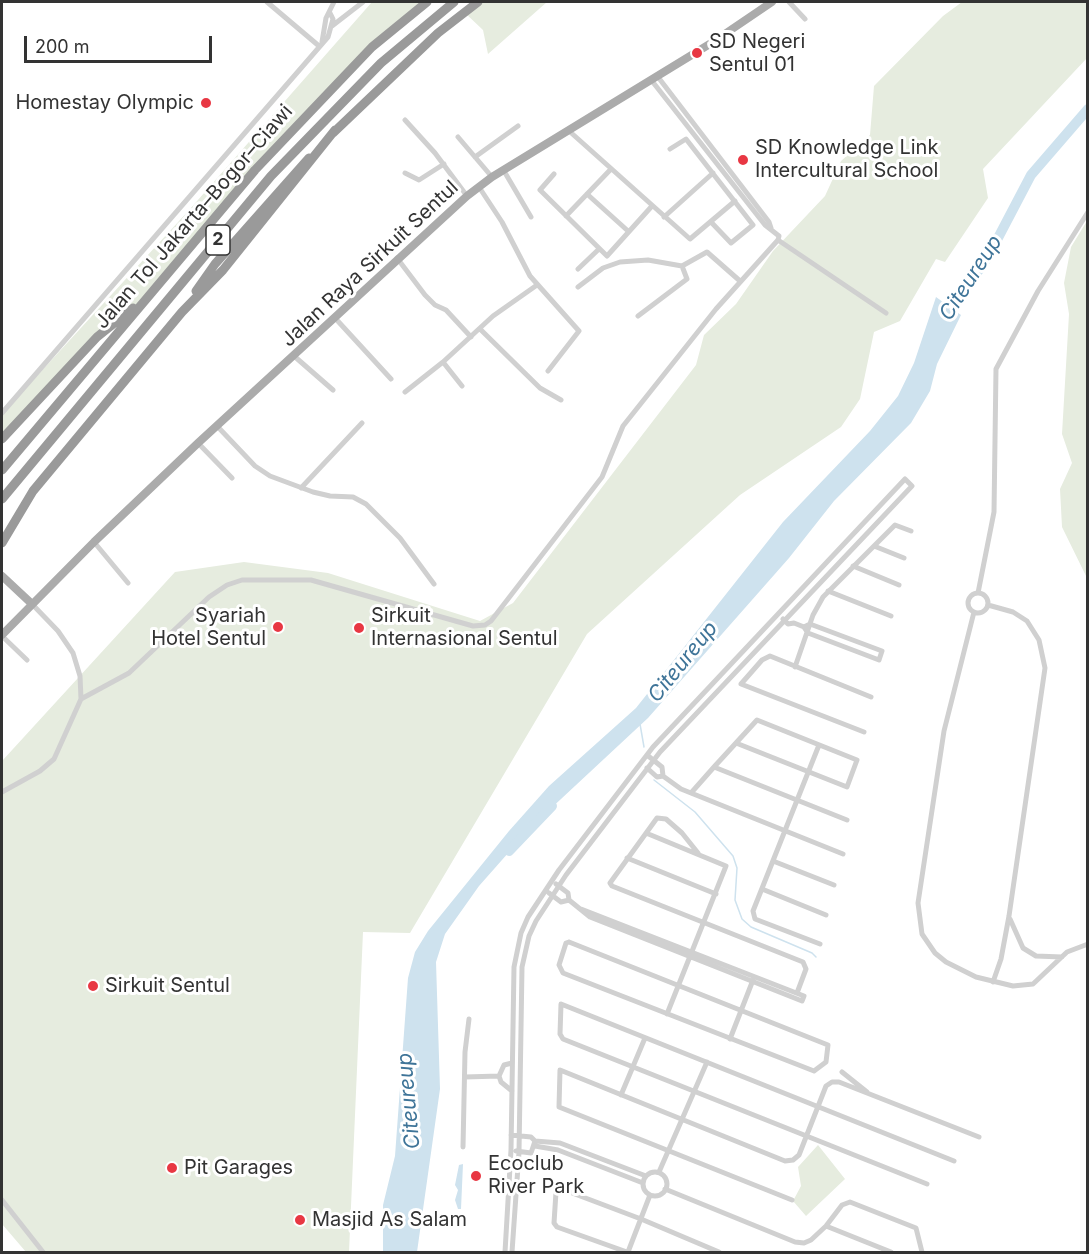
<!DOCTYPE html>
<meta charset="utf-8">
<style>
body{margin:0}
#map{position:relative;width:1089px;height:1254px;overflow:hidden;background:#fff;font-family:Inter,sans-serif}
canvas{display:block}
.frame{position:absolute;inset:0;border:3px solid #333;pointer-events:none}
.scale{position:absolute;left:24px;top:36px;width:188px;height:27px;box-sizing:border-box;border:3px solid #333;border-top:0;padding-left:8px;font-size:18px;line-height:21px;white-space:nowrap;color:#333;-webkit-text-stroke:4px #fff;paint-order:stroke}
</style>
<div id="map">
<canvas width="1089" height="1254"></canvas>
<div class="frame"></div>
<div class="scale">200 m</div>
</div>
<script>
const context = document.querySelector('canvas').getContext('2d');
context.lineJoin = 'round';
function fillPath(path, color) { context.fillStyle = color; context.fill(path, 'evenodd'); }
const shape = rows => new Path2D(rows.map(r => 'M' + r).join(''));
function trace(path, color, width, dash) { context.strokeStyle = color; context.lineWidth = width; context.lineCap = dash ? 'butt' : 'round'; context.setLineDash(dash || []); context.stroke(path); }
function write(font, color, halo, rows, align = 'center') {
  context.font = font + ' Inter,sans-serif'; context.lineWidth = 6; context.setLineDash([]); context.textBaseline = 'middle'; context.strokeStyle = halo; context.fillStyle = color; for (const [text, x, y, turn = 0] of rows) {
    context.save(); context.translate(x, y); context.rotate((+turn || 0) * Math.PI / 180); context.textAlign = isNaN(turn) ? turn : align; if (halo) context.strokeText(text, 0, 0); context.fillText(text, 0, 0); context.restore();
  }
}
fillPath(shape([
 [372,2,427,2,313,106,151,294,97,337,2,439,2,414,190,209],
 [478,2,547,2,488,54,483,30,464,12],
 [962,2,1087,2,1087,58,983,169,988,198,945,262,936,259,900,321,874,332,860,399,841,427,740,495,587,634,410,933,363,932,349,1252,26,1252,2,1224,2,761,175,572,244,562,328,573,480,621,513,603,696,365,704,335,736,304,773,251,825,196,841,161,870,135,874,86,943,16],
 [1087,221,1087,578,1062,527,1060,489,1072,463,1062,434,1069,314,1064,283,1071,247],
 [818,1145,845,1179,806,1216,793,1201,801,1186,798,1167]
]), '#e6ecdf');
fillPath(shape([
 [936,297,961,315,937,364,930,391,911,423,834,501,789,558,648,718,532,826,479,886,445,934,436,962,440,1089,417,1252,383,1252,383,1205,395,1156,408,978,415,952,428,931,509,831,549,786,636,708,783,522,870,431,898,396,914,363],
 [463,1164,461,1209,458,1209,455,1200,458,1190,455,1185,459,1165]
]), '#cee2ee');
trace(shape([
 [640,724,644,747],
 [654,780,695,812,733,856,737,868,735,900,742,919,751,927,812,953,816,957]
]), '#cee2ee', 1.5);
trace(shape([
 [944,320,988,257,1031,175,1088,109],
 [509,851,552,806]
]), '#cee2ee', 10);
trace(shape([
 [267,2,319,46],
 [789,2,805,19],
 [332,26,363,2],
 [322,42,326,18,334,2],
 [658,77,769,222,771,228],
 [405,120,435,153,467,196],
 [568,130,690,239,735,201],
 [458,137,492,177],
 [670,149,686,139,753,225,731,243,711,222],
 [475,157,518,126],
 [504,171,531,217],
 [405,173,419,180,444,164],
 [554,174,540,190,607,256,652,206],
 [479,187,502,222,530,276,579,331,548,371],
 [587,194,628,231],
 [566,216,611,169],
 [664,217,713,173],
 [778,240,886,313],
 [397,258,425,295,435,305,446,310,471,337],
 [578,269,599,249],
 [578,287,603,268,620,262,648,260,682,266,707,252,740,281],
 [638,316,687,279,682,266],
 [335,318,391,379],
 [480,329,540,388,561,400],
 [294,356,333,390],
 [443,362,462,386],
 [405,392,443,362,493,316,537,285],
 [2,413,328,37,333,19,330,13],
 [217,426,255,466,270,476,313,492,330,496,353,497,366,504,400,538,434,584],
 [198,443,232,478],
 [301,488,362,423],
 [94,542,128,583],
 [874,546,904,558],
 [853,566,899,585],
 [828,591,891,616],
 [978,593,994,512,996,369,1038,291,1088,212],
 '968 603a10 10 0 1 1 20 0a10 10 0 1 1-20 0Z',
 [988,605,1013,612,1027,621,1039,640,1045,668,1009,916,1001,959,993,982],
 [974,612,944,731,918,903,922,934,935,953,946,962,976,977,1013,986,1033,984,1067,952,1088,944],
 [783,619,788,624,794,623,804,627,808,633,879,660,882,651,810,624,804,627],
 [2,636,27,660],
 [795,667,813,615,823,597,895,525,911,531],
 [81,699,129,673,209,597,227,585,242,580,311,580,473,626,485,625,491,621,602,477,623,426,716,309,778,240,779,236,765,225,652,81],
 [864,732,741,684,762,660,770,656,871,697],
 [819,745,753,911,755,919,820,944],
 [647,755,662,767,663,776],
 [714,767,847,820],
 [647,768,657,777,663,776,681,789,843,854],
 [2,792,40,771,54,759,81,699,80,676,73,653,58,631,32,604],
 [691,793,714,767,757,720,857,760,847,787,736,743],
 [646,833,726,866,667,1014],
 [698,853,682,833,666,819,657,818,610,883,612,886,803,962,806,969,797,993],
 [627,858,716,894],
 [773,861,834,885],
 [556,884,568,893,569,900,590,917,802,1001,804,996,581,909],
 [762,889,826,915],
 [549,893,561,902,569,900],
 [1010,919,1023,948,1036,956,1062,957],
 [569,942,828,1045,826,1062,814,1071,563,973,559,965,566,943,569,942],
 [730,1039,753,980],
 [842,1072,867,1092],
 [465,1077,499,1076],
 [512,1091,501,1082,499,1076,504,1065,512,1063],
 [621,1095,645,1038],
 [511,1135,531,1137,535,1141,531,1153,516,1151],
 [535,1141,560,1143,646,1176],
 [535,1146,558,1150,643,1183],
 [463,1147,465,1052,469,1019],
 [659,1172,707,1062],
 '643 1184a12 12 0 1 1 24 0a12 12 0 1 1-24 0Z',
 [927,1184,563,1039,560,1034,561,1004,954,1161],
 [665,1189,795,1242,804,1243,811,1240,826,1226,842,1205,850,1202,916,1228,922,1252],
 [2,1200,43,1252],
 [792,1200,559,1107,560,1070,785,1161,793,1160,799,1155,826,1086,832,1082,839,1082,979,1137],
 [826,1226,891,1252],
 [505,1252,511,1150,514,967,521,933,528,917,559,870,653,747,905,479,912,486,660,752,566,875,536,921,529,936,522,967,519,1152,512,1252],
 [627,1252,557,1227,554,1223,556,1192,559,1188,641,1219,719,1252],
 [628,1252,650,1195]
]), '#d0d0d0', 5);
trace(shape([
 [2,576,32,604],
 [2,635,94,542,198,443,467,196,492,177,713,42,772,2]
]), '#ababab', 8);
trace(shape([
 [333,133,438,33,478,2],
 [196,291,215,264,309,158],
 [2,439,97,337,133,308],
 [2,470,255,170,372,47,427,2],
 [2,499,271,176,381,63,454,2],
 [2,543,33,491,182,312,223,270,335,130]
]), '#9a9a9a', 9);
for (const [x, y, r, color] of [
 [697,53,6,"#e83743"],
 [206,103,6,"#e83743"],
 [743,160,6,"#e83743"],
 [278,627,6,"#e83743"],
 [359,628,6,"#e83743"],
 [93,986,6,"#e83743"],
 [172,1168,6,"#e83743"],
 [476,1176,6,"#e83743"],
 [300,1220,6,"#e83743"]
]) { const dot = new Path2D(); dot.arc(x, y, r, 0, 2 * Math.PI); context.fillStyle = color; context.fill(dot); trace(dot, '#fff', 2); }
for (const [x, y, w] of [
 [218,240,24]
]) { const box = new Path2D(); box.roundRect(x - w / 2, y - 15, w, 30, 4.5); context.fillStyle = '#fff'; context.fill(box); trace(box, '#333', 1.5); }
write('bold 18px', '#333', null, [
 ["2",218,240]
]);
write('20px', '#333', '#fff', [
 ["SD Negeri",709,42],
 ["Sentul 01",709,65],
 ["Homestay Olympic",194,103,"right"],
 ["SD Knowledge Link",755,148],
 ["Intercultural School",755,171],
 ["Syariah",266,616,"right"],
 ["Hotel Sentul",266,639,"right"],
 ["Sirkuit",371,616],
 ["Internasional Sentul",371,639],
 ["Sirkuit Sentul",105,986],
 ["Ecoclub",488,1164],
 ["River Park",488,1187],
 ["Pit Garages",184,1168],
 ["Masjid As Salam",312,1220]
], 'left');
write('20px', '#333', '#fff', [
 ["Jalan Tol Jakarta–Bogor–Ciawi",194,217,-49],
 ["Jalan Raya Sirkuit Sentul",370,264,-43]
]);
write('italic 21px', '#3e7498', '#fff', [
 ["Citeureup",971,278,-57],
 ["Citeureup",683,662,-51],
 ["Citeureup",409,1101,-95]
]);
</script>
